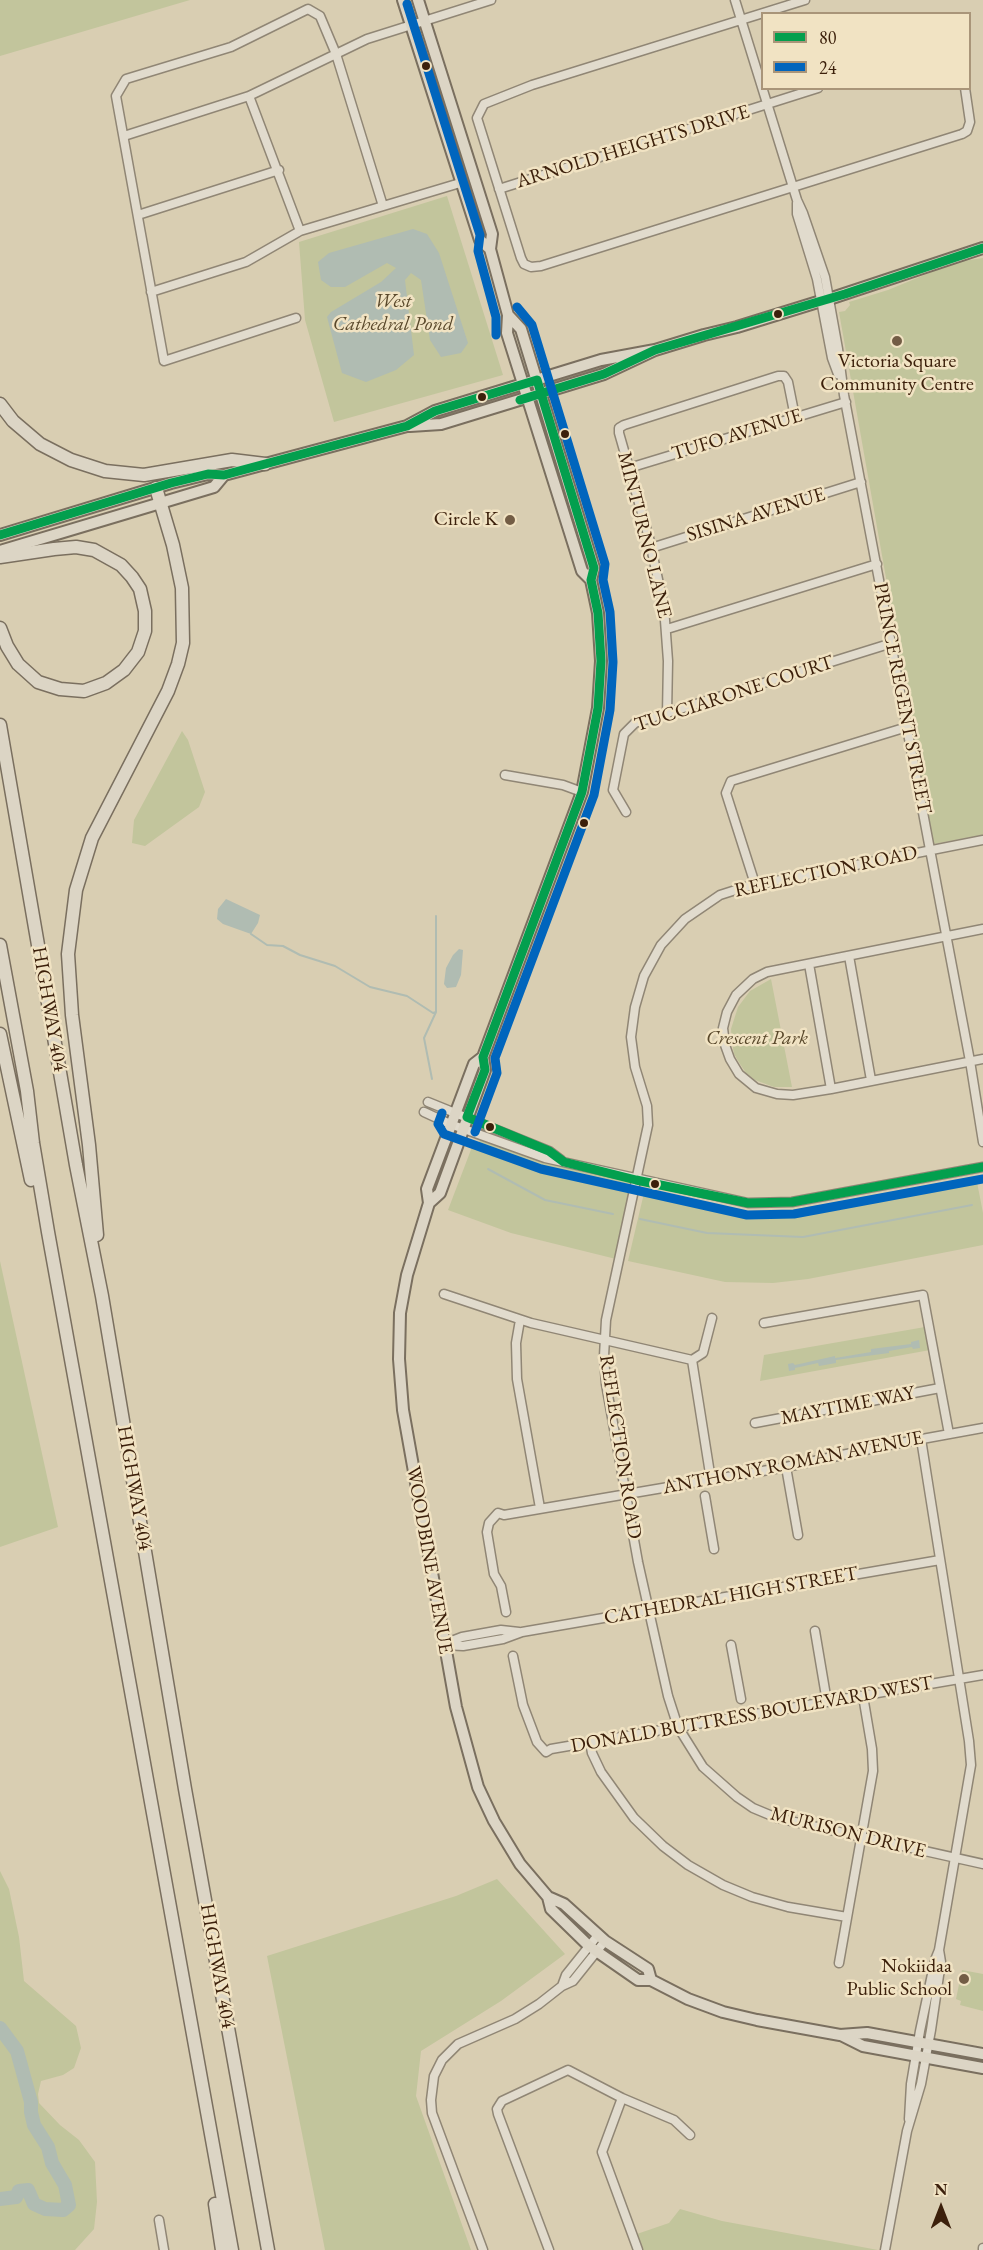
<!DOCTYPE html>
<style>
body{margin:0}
#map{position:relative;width:983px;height:2250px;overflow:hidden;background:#d9ceb2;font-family:"EB Garamond",serif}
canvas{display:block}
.legend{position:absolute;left:761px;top:12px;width:210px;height:78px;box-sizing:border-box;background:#f1e3c3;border:2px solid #a99579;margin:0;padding:8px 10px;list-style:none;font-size:18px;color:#3c200b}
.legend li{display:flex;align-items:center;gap:12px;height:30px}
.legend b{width:30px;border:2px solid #a99579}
.north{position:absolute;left:911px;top:2178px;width:60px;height:60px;-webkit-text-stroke:4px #f1e3c3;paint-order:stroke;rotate:0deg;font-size:16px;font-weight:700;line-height:24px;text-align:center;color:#3c200b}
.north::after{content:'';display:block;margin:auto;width:21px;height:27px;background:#3c200b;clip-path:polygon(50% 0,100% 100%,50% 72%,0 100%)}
</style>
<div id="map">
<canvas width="983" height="2250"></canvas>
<ul class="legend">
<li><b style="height:8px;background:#039f4e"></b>80</li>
<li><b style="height:8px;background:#0065bd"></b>24</li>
</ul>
<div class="north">N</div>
</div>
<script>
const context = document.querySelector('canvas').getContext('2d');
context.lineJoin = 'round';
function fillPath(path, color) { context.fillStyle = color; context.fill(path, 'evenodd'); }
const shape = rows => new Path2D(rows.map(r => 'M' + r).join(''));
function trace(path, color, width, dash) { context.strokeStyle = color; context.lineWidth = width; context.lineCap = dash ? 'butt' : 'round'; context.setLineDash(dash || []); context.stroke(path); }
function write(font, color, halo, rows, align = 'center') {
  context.font = font + ' "EB Garamond",serif'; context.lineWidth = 5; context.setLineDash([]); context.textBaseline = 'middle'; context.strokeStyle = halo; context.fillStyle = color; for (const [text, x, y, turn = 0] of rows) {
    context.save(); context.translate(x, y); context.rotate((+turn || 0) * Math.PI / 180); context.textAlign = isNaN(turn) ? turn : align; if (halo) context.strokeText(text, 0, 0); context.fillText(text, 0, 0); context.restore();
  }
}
fillPath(shape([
 [0,0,190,0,0,56],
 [447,196,503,375,334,422,305,320,299,242],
 [983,258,983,835,933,844,839,312,845,311,850,305,849,302,888,290,956,262],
 [182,731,188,740,205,792,199,807,145,846,132,843,134,820],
 [771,979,792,1087,774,1087,755,1080,746,1073,740,1064,734,1054,732,1041,731,1029,738,1007,750,991],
 [481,1140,638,1180,620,1260,511,1233,448,1210,472,1147],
 [976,1177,983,1213,983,1245,808,1279,773,1283,725,1282,628,1261,644,1193,733,1211,775,1213],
 [0,1261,58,1527,0,1547],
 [925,1327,930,1350,760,1381,764,1355],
 [0,1871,9,1889,19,1937,24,1981,76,2026,81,2048,74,2068,63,2075,41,2081,38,2094,39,2103,60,2125,79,2140,95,2162,97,2202,94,2229,75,2250,0,2250],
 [497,1879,565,1954,501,2001,421,2051,416,2096,471,2250,325,2250,267,1956,456,1896],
 [962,1970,983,1974,983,2011,960,2005,961,2001,956,1999],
 [680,2209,722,2221,878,2250,641,2250,634,2235,669,2223]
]), '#c2c59c');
fillPath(shape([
 [413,229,427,234,439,253,468,343,461,353,441,357,430,340,421,280,411,273,405,280,414,355,396,370,366,382,342,373,327,317,331,312,381,282,396,268,387,263,345,287,331,287,321,280,318,262,329,253],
 [226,899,260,915,258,923,251,934,223,924,217,919,218,909],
 [459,949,463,950,461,975,456,987,447,988,444,984,446,968,453,955],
 [919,1340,920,1348,913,1349,912,1347,889,1351,889,1353,836,1360,836,1363,819,1366,818,1363,795,1368,795,1370,789,1371,788,1364,793,1363,795,1365,835,1356,835,1358,871,1352,871,1349,911,1344,911,1342]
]), '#b0bcb2');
trace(shape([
 [251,934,267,945,283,946,300,955,335,966,370,987,407,996,433,1013,436,1012],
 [432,1079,424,1038,436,1012,436,916],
 [488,1169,545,1200,613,1214],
 [640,1219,707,1233,803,1237,972,1205]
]), '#b0bcb2', 2);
trace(shape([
 [0,2028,17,2051,31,2102,31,2112,34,2125,48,2147,52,2163,65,2185,69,2205,63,2210,45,2209,34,2204,28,2190,19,2191,16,2197,0,2199]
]), '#b0bcb2', 14);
const minor = shape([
 [735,0,797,200,803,213,825,277,838,349,844,395,970,1061,983,1142],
 [805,0,532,85,484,104,477,118,521,258,524,264,531,267,541,266,962,134,967,131,970,122,965,88],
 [249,96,300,231],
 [124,136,249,96,367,39,491,0],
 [499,189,818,88],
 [797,203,797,214,817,279,832,358,838,374],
 [138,215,279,170],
 [151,292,246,262,300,231,460,183],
 [296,318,164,361,116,96,126,79,231,47,308,9,320,16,336,54,383,206],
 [629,468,846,402],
 [651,548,861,482],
 [667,629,877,564],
 [667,714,668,661,664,607,649,538,619,433,619,428,624,425,778,376,784,376,788,382,795,417],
 [505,775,563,785,582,792],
 [626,812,613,790,624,734,635,723,892,643],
 [983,840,745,887,720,895,685,919,661,945,644,976,635,1007,631,1037,635,1067,647,1106,648,1125,606,1320,604,1356,606,1384,638,1562,668,1696,678,1727,703,1767,737,1797,753,1808,777,1818,983,1864],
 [755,884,726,793,731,781,907,727],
 [983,929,767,972,753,979,736,995,727,1012,723,1028,725,1045,730,1059,739,1074,756,1088,777,1094,793,1095,831,1089,983,1059],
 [849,956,871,1080],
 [809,964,831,1089],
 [428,1102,549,1151,561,1160],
 [424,1112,450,1124,545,1158,748,1203,792,1202,983,1167],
 [444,1294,531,1323,692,1360],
 [520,1320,516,1343,517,1379,540,1508],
 [764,1323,923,1295,949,1434],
 [692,1360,711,1480],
 [692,1360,703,1353,712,1318],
 [755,1423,940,1388],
 [786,1467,798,1535],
 [705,1496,714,1549],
 [506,1612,501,1586,494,1574,487,1532,489,1523,498,1513,504,1515,786,1467,889,1445,983,1428],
 [815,1631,827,1702],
 [444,1644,462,1637,501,1630,519,1632],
 [444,1645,463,1646,503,1639,522,1632,940,1560],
 [731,1645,741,1699],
 [513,1656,523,1705,537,1742,546,1752,551,1749,983,1675],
 [590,1742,592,1753,601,1772,634,1818,663,1846,688,1865,723,1885,752,1897,788,1907,847,1917],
 [839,1963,873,1771,872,1749,863,1696],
 [562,1986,566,1975,598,1935],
 [622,2098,602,2152,638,2250],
 [909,2119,911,2084,920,2031,935,1960,939,1950,971,1765,969,1741,921,1439],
 [159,2220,164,2250],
 [483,2250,432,2113,431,2100,434,2076,442,2060,458,2044,515,2019,539,2004,562,1986,573,1981,605,1941],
 [549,2250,498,2114,497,2109,502,2101,568,2070,622,2098,674,2120,690,2135],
 [885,2250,907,2131,921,2084,931,2030,941,1962,939,1950],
 [983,2250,983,2248]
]);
const major = shape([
 [403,0,480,240,490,249],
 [418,0,492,234,490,249,508,315,507,333,582,571,591,580],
 [829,299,983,248],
 [410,426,441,424,604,374,655,350,704,335,737,327,821,301],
 [0,535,171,483,208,474,224,475,407,426,435,411,601,360,655,350],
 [0,551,214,487,224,475],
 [483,1057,474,1064,427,1189,429,1203,407,1275,400,1313,399,1359,403,1410,456,1707,478,1787,494,1821,520,1864,548,1897,551,1909,589,1946,638,1980,651,1980,688,1999,723,2012,757,2020,840,2035,867,2033,983,2054],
 [429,1203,440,1193,485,1070,483,1057,582,792,598,708,601,661,598,613,591,580,594,568,521,329,508,315],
 [548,1897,564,1904,605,1941,648,1969,651,1980],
 [841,2035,863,2046,983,2068]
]);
const highway = shape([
 [0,404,13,421,40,444,71,460,105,471,144,475,232,460,265,464],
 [0,557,54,549,76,547,94,550,121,565,132,577,140,589,145,611,145,631,138,652,124,670,106,683,84,691,60,689,38,682,18,664,7,646,0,628],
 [0,725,76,1165,102,1296,185,1789,268,2250],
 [0,945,27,1091,33,1143,48,1232,232,2250],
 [0,1034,31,1180],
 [97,1235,89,1145,72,1015,68,954,76,890,92,838,168,691,178,664,183,643,182,588,173,545,156,488],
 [215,2204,222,2250]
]);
trace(minor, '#908675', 11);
trace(major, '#7a6f5f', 14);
trace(highway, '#7a6f5f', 15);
trace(minor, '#e1dbcd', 8);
trace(major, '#dcd5c5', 10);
trace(highway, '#dcd5c5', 12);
trace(shape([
 [520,400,604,374,655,350,845,294,983,248],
 [0,535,171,483,208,474,224,475,407,426,435,411,537,380,594,568,591,580,598,613,601,661,598,708,582,792,483,1057,485,1070,467,1117,549,1151,564,1162,636,1180,748,1203,792,1202,983,1167]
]), '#039f4e', 9);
trace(shape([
 [407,4,480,235,478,251,496,317,496,335],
 [442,1113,438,1124,444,1134,541,1169,747,1215,794,1214,983,1179],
 [475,1132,497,1073,495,1058,594,795,610,710,613,662,610,612,603,580,605,564,532,325,517,307]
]), '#0065bd', 9);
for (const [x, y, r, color] of [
 [426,66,5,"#3c200b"],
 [778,314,5,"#3c200b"],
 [897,341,6,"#735d45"],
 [482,397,5,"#3c200b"],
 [565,434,5,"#3c200b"],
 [510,520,6,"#735d45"],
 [584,823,5,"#3c200b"],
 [490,1127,5,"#3c200b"],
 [655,1184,5,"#3c200b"],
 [964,1979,6,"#735d45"]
]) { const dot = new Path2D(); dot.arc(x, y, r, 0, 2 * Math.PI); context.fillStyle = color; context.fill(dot); trace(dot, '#f1e3c3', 2); }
write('20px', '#3c200b', '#f1e3c3', [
 ["ARNOLD HEIGHTS DRIVE",633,147,-17],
 ["TUFO AVENUE",737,435,-17],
 ["SISINA AVENUE",756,515,-17],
 ["MINTURNO LANE",644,535,76],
 ["TUCCIARONE COURT",734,694,-18],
 ["PRINCE REGENT STREET",902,698,79],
 ["REFLECTION ROAD",826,872,-12],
 ["HIGHWAY 404",49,1009,80],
 ["MAYTIME WAY",848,1406,-11],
 ["REFLECTION ROAD",620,1447,81],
 ["ANTHONY ROMAN AVENUE",793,1463,-11],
 ["HIGHWAY 404",134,1488,80],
 ["WOODBINE AVENUE",429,1560,80],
 ["CATHEDRAL HIGH STREET",731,1596,-10],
 ["DONALD BUTTRESS BOULEVARD WEST",752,1715,-10],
 ["MURISON DRIVE",848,1833,14],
 ["HIGHWAY 404",217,1966,80]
]);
write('italic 20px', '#59482b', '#f1e3c3', [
 ["West",393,302],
 ["Cathedral Pond",393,325],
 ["Crescent Park",757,1039]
]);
write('20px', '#3c200b', '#f1e3c3', [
 ["Victoria Square",897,362,"center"],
 ["Community Centre",897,385,"center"],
 ["Circle K",498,520],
 ["Nokiidaa",952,1967],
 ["Public School",952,1990]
], 'right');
</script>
